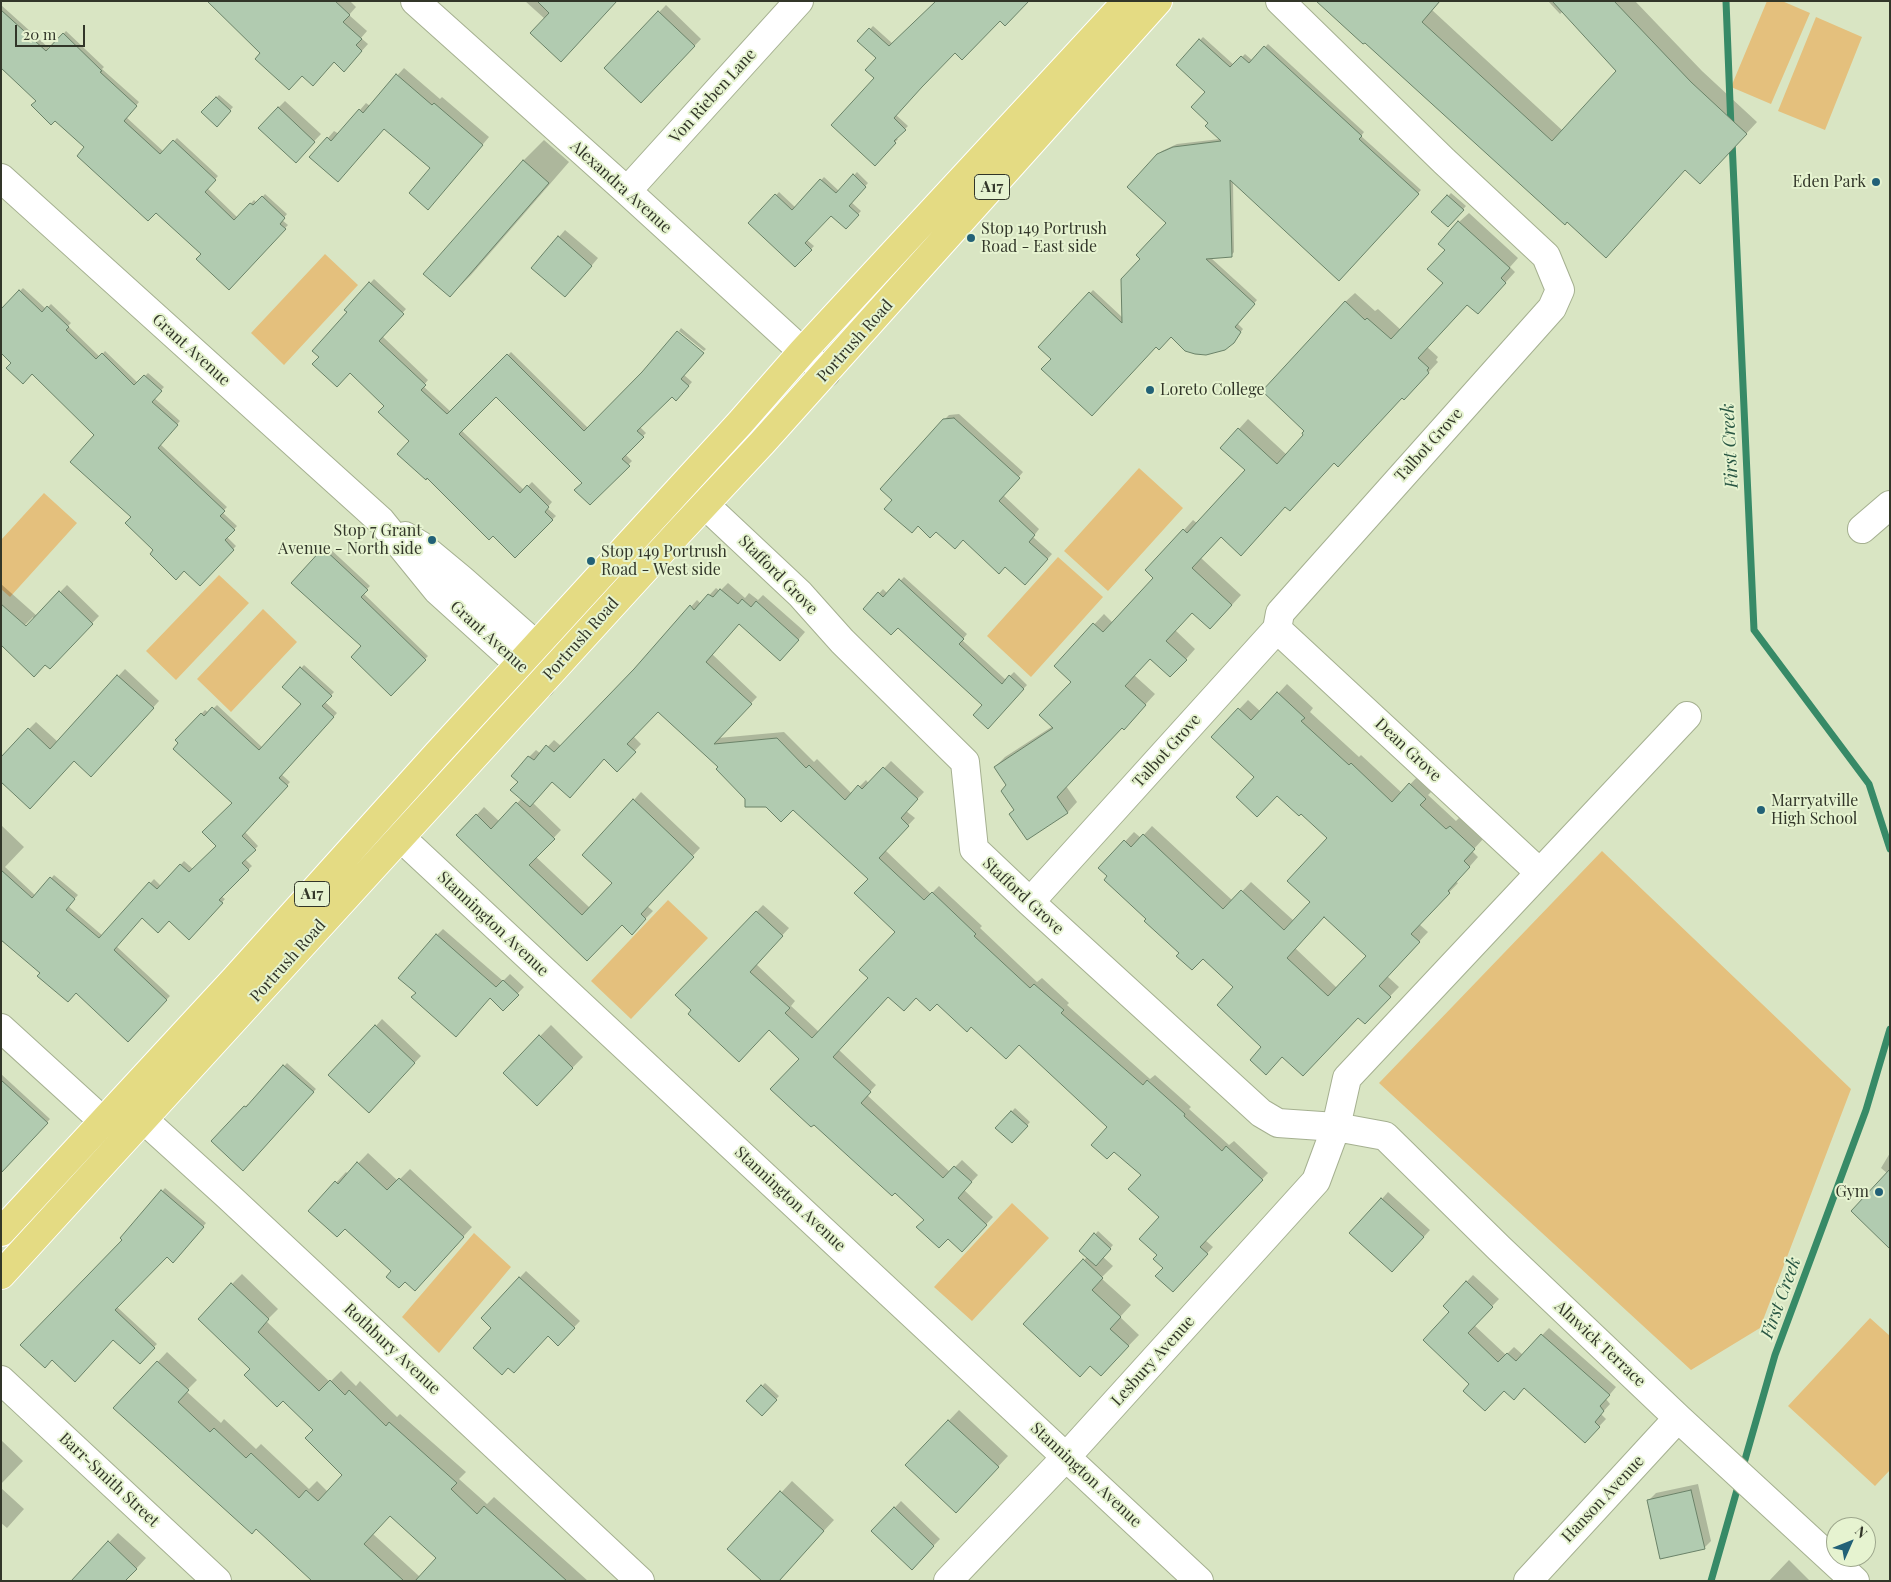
<!DOCTYPE html>
<style>
body{margin:0}
#map{position:relative;width:1891px;height:1582px;overflow:hidden;background:#d9e5c3;font-family:"Playfair Display",serif}
canvas{display:block}
.frame{position:absolute;inset:0;border:2px solid #323629;pointer-events:none}
.north{position:absolute;left:1826px;top:1517px;width:50px;height:50px;box-sizing:border-box;background:#e6f3d0;border:1px solid #9ea78d;border-radius:50%;rotate:46deg;font-size:14px;font-weight:700;line-height:20px;text-align:center;color:#323629}
.north::after{content:'';display:block;margin:auto;width:18px;height:22px;background:#226177;clip-path:polygon(50% 0,100% 100%,50% 72%,0 100%)}
.scale{position:absolute;left:15px;top:25px;width:70px;height:22px;box-sizing:border-box;border:2px solid #323629;border-top:0;padding-left:6px;font-size:15px;line-height:18px;white-space:nowrap;color:#323629;-webkit-text-stroke:4px #e6f3d0;paint-order:stroke}
</style>
<div id="map">
<canvas width="1891" height="1582"></canvas>
<div class="frame"></div>
<div class="north">N</div>
<div class="scale">20 m</div>
</div>
<script>
const context = document.querySelector('canvas').getContext('2d');
context.lineJoin = 'round';
function fillPath(path, color) { context.fillStyle = color; context.fill(path, 'evenodd'); }
const shape = rows => new Path2D(rows.map(r => 'M' + r).join(''));
function trace(path, color, width, dash) { context.strokeStyle = color; context.lineWidth = width; context.lineCap = dash ? 'butt' : 'round'; context.setLineDash(dash || []); context.stroke(path); }
function write(font, color, halo, rows, align = 'center') {
  context.font = font + ' "Playfair Display",serif'; context.lineWidth = 4; context.setLineDash([]); context.textBaseline = 'middle'; context.strokeStyle = halo; context.fillStyle = color; for (const [text, x, y, turn = 0] of rows) {
    context.save(); context.translate(x, y); context.rotate((+turn || 0) * Math.PI / 180); context.textAlign = isNaN(turn) ? turn : align; if (halo) context.strokeText(text, 0, 0); context.fillText(text, 0, 0); context.restore();
  }
}
fillPath(shape([
 [1767,1,1782,1,1810,13,1771,104,1731,87],
 [1816,17,1862,37,1825,130,1778,111],
 [325,254,358,285,284,365,251,333],
 [1139,468,1183,508,1108,591,1064,551],
 [44,493,77,523,10,597,1,589,1,540],
 [1058,557,1103,597,1031,677,987,636],
 [219,575,249,603,176,680,146,651],
 [263,609,297,642,231,712,197,679],
 [1602,851,1851,1089,1760,1328,1691,1370,1379,1083],
 [668,900,708,938,631,1019,591,981],
 [1012,1203,1049,1238,972,1321,934,1287],
 [474,1233,511,1267,439,1353,402,1317],
 [1870,1318,1890,1336,1890,1470,1875,1486,1788,1406]
]), '#e4c07d');
fillPath(shape([
 [208,1,350,1,356,7,349,15,367,31,361,38,368,44,351,63,335,61,302,74,262,53],
 [525,1,616,1,545,19],
 [1318,1,1440,1,1432,10,1563,131,1618,71,1563,11,1560,14,1548,1,1635,1,1702,71,1757,122,1711,172,1685,169,1616,245],
 [1,5,50,49,66,31,104,67,102,69,139,102,126,117,164,152,177,138,218,176,207,188,238,218,254,200,257,203,265,194,287,214,282,220,288,225,229,288,203,254,1,66],
 [666,5,701,39,641,102,606,68],
 [1000,19,955,51,896,115,908,126,896,138,898,139,875,164,878,58,859,41,873,26,893,44],
 [1203,37,1234,65,1245,54,1253,61,1268,44,1364,132,1361,136,1421,190,1339,279,1233,181,1234,252,1231,256,1211,258,1257,300,1237,323,1243,329,1236,338,1171,336,1156,346,1052,359,1040,347,1093,290,1123,318,1142,259,1168,222,1129,187,1162,151,1177,144,1220,139,1210,123,1207,92,1177,65],
 [404,68,440,99,442,97,489,137,435,201,432,168,384,127,345,173,328,138,334,131,339,134,366,103,370,106],
 [219,95,233,107,217,125,203,112],
 [285,101,321,134,302,154,278,108],
 [544,140,569,162,471,275,450,296,523,161],
 [857,172,868,183,851,202,861,211,846,228,831,214,807,240,814,246,795,266,750,223,779,192,796,208,824,177,839,191],
 [1451,193,1466,206,1448,226,1433,212],
 [1469,213,1518,258,1510,267,1515,272,1487,303,1468,304,1427,347,1438,357,1436,360,1438,362,1414,388,1403,396,1334,462,1286,505,1221,536,1201,558,1241,595,1220,618,1192,612,1175,630,1195,649,1180,666,1151,657,1134,675,1155,694,1133,718,1122,726,1066,786,1077,802,1068,812,1027,839,1008,786,995,767,1005,757,1053,726,1073,682,1055,666,1104,614,1113,623,1155,578,1184,530,1193,520,1198,524,1247,470,1239,429,1248,419,1287,455,1305,435,1345,302,1355,293,1375,311,1378,309,1401,330,1445,283,1446,250,1459,222],
 [565,230,598,258,572,289,559,237],
 [374,279,406,309,382,336,428,380,423,386,451,412,511,352,588,428,684,375,692,382,680,396,672,395,640,427,646,433,625,454,632,461,590,503,584,482,496,395,461,430,524,490,532,482,552,502,547,508,556,516,515,556,410,441,386,406,350,372,320,357,349,312,346,310],
 [23,288,46,309,51,304,71,323,68,326,100,357,105,351,138,383,148,373,164,387,154,398,180,421,160,444,227,507,222,512,237,526,227,537,236,546,200,584,184,570,155,550,133,517,95,435,32,372,13,363,1,310],
 [681,328,706,349,704,351,679,331],
 [959,414,1023,472,1003,495,1039,529,1033,537,1052,554,1030,579,1005,566,963,538,936,530,894,500,944,420,949,415],
 [327,546,370,586,363,593,428,656,391,695,362,646,293,583],
 [904,577,967,634,962,640,1006,680,1014,672,1027,685,988,727,983,705,898,627,865,609,883,589,888,594],
 [728,583,745,598,749,593,758,600,763,595,805,632,787,653,740,623,712,654,757,697,718,738,784,732,814,762,817,759,852,794,866,780,869,784,891,761,924,792,906,811,915,818,885,850,931,894,939,886,982,926,980,928,1037,982,1042,978,1069,1003,1067,1005,1150,1079,1155,1075,1191,1107,1189,1109,1229,1145,1234,1141,1268,1173,1205,1240,1213,1247,1179,1284,1164,1268,1158,1255,1161,1217,1143,1175,1109,1127,1020,1043,971,1026,937,1002,917,996,889,996,839,1050,876,1085,867,1095,950,1172,962,1160,978,1175,964,1190,993,1217,969,1243,926,1220,801,1059,769,1029,693,1010,677,995,763,905,789,928,756,964,795,1001,791,1006,819,1032,870,978,896,932,870,879,793,808,767,806,746,799,720,767,658,710,633,736,641,744,617,770,604,758,552,781,533,803,561,830,536,857,590,908,614,883,634,800,641,792,700,848,647,906,653,911,639,925,622,924,587,959,458,835,484,807,500,822,522,798,520,782,513,776,529,757,536,750,541,754,554,740,561,746,635,670,697,600,701,604,716,588,720,591],
 [1,584,37,616,67,585,99,616,50,667,33,617,25,625,1,625],
 [304,665,334,692,325,702,337,713,281,774,290,782,245,832,258,846,245,859,252,866,221,896,225,899,189,938,169,920,142,916,116,946,170,996,128,1040,77,991,41,973,1,938,1,825,24,847,5,867,36,896,54,875,78,895,68,906,103,936,154,879,161,886,184,861,194,870,218,846,233,803,177,740,205,710,209,713,217,705,263,748,303,704,284,687],
 [125,669,159,701,98,768,74,759,37,800,29,729,36,722,58,742],
 [1287,684,1313,708,1310,712,1359,757,1361,755,1402,793,1419,775,1434,789,1428,795,1456,821,1460,817,1483,839,1472,851,1478,857,1456,882,1458,883,1419,924,1428,932,1387,976,1399,987,1365,1022,1359,1016,1283,1056,1266,1074,1263,1047,1235,987,1203,957,1181,953,1100,868,1134,832,1141,838,1152,826,1233,901,1251,882,1294,921,1312,902,1328,838,1301,812,1256,776,1213,737,1248,700,1261,712],
 [1324,916,1368,956,1337,988,1295,948],
 [443,929,503,981,510,974,524,987,503,1009,490,997,417,993,437,935],
 [382,1019,421,1056,369,1111,376,1026],
 [551,1025,583,1057,537,1104,504,1073],
 [287,1063,316,1089,243,1169,213,1141,248,1104,250,1105],
 [1,1074,50,1119,9,1164,1,1157],
 [1015,1108,1030,1122,1012,1142,997,1128],
 [368,1153,398,1181,410,1169,472,1227,425,1279,393,1271,345,1228,310,1211,346,1172,348,1174],
 [1890,1153,1890,1247,1887,1173,1881,1168],
 [165,1188,206,1223,176,1258,167,1255,117,1307,157,1344,139,1362,113,1338,52,1358,124,1239,122,1238],
 [1388,1192,1430,1230,1399,1264,1382,1199],
 [1098,1231,1113,1245,1103,1257,1113,1266,1101,1278,1131,1305,1120,1317,1139,1335,1111,1364,1090,1365,1025,1324,1087,1257,1081,1251],
 [526,1271,580,1321,558,1344,549,1335,493,1328,482,1318],
 [242,1274,278,1309,266,1321,330,1382,341,1371,356,1386,360,1381,397,1417,400,1414,466,1472,459,1479,487,1504,494,1497,588,1581,314,1581,256,1528,115,1408,167,1352,197,1380,186,1391,221,1423,224,1419,256,1449,261,1444,309,1489,317,1481,328,1492,343,1475,315,1430,252,1369,232,1284],
 [390,1514,438,1558,420,1577,373,1534],
 [1473,1275,1499,1299,1474,1325,1506,1355,1514,1347,1523,1355,1549,1328,1616,1387,1606,1399,1610,1404,1601,1414,1606,1419,1591,1435,1525,1387,1504,1389,1471,1384,1451,1312,1444,1306],
 [765,1383,779,1396,762,1414,748,1401],
 [959,1410,1008,1456,967,1500,907,1465],
 [1,1440,23,1461,1,1484],
 [792,1481,834,1520,777,1581,729,1549],
 [1698,1484,1711,1541,1704,1548,1649,1500,1656,1493],
 [1,1488,24,1509,7,1528,1,1523],
 [901,1501,940,1539,912,1568,873,1531],
 [118,1533,146,1558,125,1581,73,1581],
 [1789,1560,1810,1581,1769,1581]
]), '#0003');
trace(shape([
 [1726,1,1731,128],
 [1732,141,1754,630,1869,784,1890,849],
 [1742,1470,1775,1355,1866,1110,1890,1029],
 [1711,1581,1739,1483]
]), '#378a67', 7);
const building = shape([
 [207,1,335,1,350,15,343,22,362,39,356,45,362,51,344,72,334,62,313,86,302,76,289,90,255,59,260,53,207,1],
 [537,1,617,1,561,62,530,33,549,13,537,1],
 [936,1,1029,1,1005,26,1000,21,962,60,955,53,922,87,894,118,906,130,894,141,896,143,875,166,831,125,874,78,865,70,876,58,857,41,869,28,889,46,936,1],
 [1316,1,1440,1,1422,22,1552,141,1616,71,1552,1,1614,1,1691,82,1747,134,1700,184,1685,170,1606,258,1567,222,1565,225,1365,43,1363,44,1316,1],
 [1,10,46,51,63,33,102,71,100,72,137,106,124,121,160,154,173,140,216,180,205,192,234,220,250,203,253,205,262,196,285,218,280,224,286,229,229,290,196,259,201,254,156,213,148,221,77,156,84,147,55,121,51,125,31,105,36,101,1,68,1,10],
 [658,11,695,46,641,103,604,68,658,11],
 [1199,39,1230,67,1241,56,1249,63,1264,46,1362,136,1359,139,1419,194,1339,281,1230,180,1232,257,1206,259,1255,304,1235,327,1241,332,1234,343,1225,350,1206,355,1195,354,1185,351,1171,337,1159,350,1156,347,1092,416,1041,369,1051,359,1038,347,1089,292,1122,323,1121,279,1140,259,1136,255,1166,223,1127,187,1157,154,1173,147,1221,141,1205,126,1208,123,1191,107,1205,92,1176,65,1199,39],
 [396,74,432,105,434,103,483,145,428,210,409,193,430,168,384,129,338,182,309,157,327,137,331,141,359,109,363,113,396,74],
 [216,97,231,111,217,127,201,112,216,97],
 [278,107,315,142,296,163,258,128,278,107],
 [523,160,549,183,450,297,423,274,523,160],
 [853,174,866,187,849,206,859,215,846,229,831,216,805,243,812,250,795,267,748,223,775,194,792,210,820,179,836,193,853,174],
 [1447,195,1464,210,1448,227,1431,212,1447,195],
 [1458,221,1510,268,1501,278,1506,283,1478,314,1467,305,1418,358,1429,368,1427,370,1429,373,1404,400,1402,398,1338,467,1334,463,1290,511,1285,507,1241,556,1221,537,1192,568,1232,605,1210,629,1192,613,1166,641,1187,660,1170,677,1150,659,1125,686,1146,705,1124,730,1122,728,1057,797,1068,813,1027,840,1009,814,1014,810,1001,791,1006,785,994,767,1053,728,1039,715,1071,682,1054,666,1093,623,1103,632,1153,578,1145,570,1183,529,1187,533,1245,470,1220,448,1238,428,1277,464,1303,435,1302,433,1304,431,1262,391,1345,301,1365,320,1367,318,1391,339,1443,283,1427,269,1445,250,1438,244,1458,221],
 [558,236,592,266,565,297,531,268,558,236],
 [369,282,404,314,379,341,426,385,421,390,447,414,507,354,584,431,642,372,677,331,704,353,681,379,689,386,676,401,672,397,637,431,644,437,622,459,630,466,590,505,574,490,582,483,496,397,459,434,520,493,527,485,549,507,545,512,553,520,515,558,493,536,489,540,427,478,426,480,397,454,409,441,378,412,384,406,350,373,337,387,312,364,319,357,312,351,347,312,344,310,369,282],
 [19,290,42,312,47,306,69,327,66,330,96,359,102,353,134,385,144,375,162,391,152,402,178,425,158,448,225,511,220,516,235,530,225,540,234,550,200,586,184,571,176,580,150,554,153,550,125,523,131,517,70,462,94,435,32,374,23,384,6,368,11,363,1,353,1,309,19,290],
 [954,418,1020,478,999,501,1035,535,1029,542,1048,559,1025,585,1005,567,999,574,963,540,955,549,936,532,930,538,918,526,912,533,884,509,892,500,880,489,943,419,954,418],
 [323,548,368,590,361,597,426,660,391,696,351,657,361,646,291,583,323,548],
 [899,579,964,639,959,644,1002,684,1009,675,1024,689,988,729,973,715,982,705,898,628,891,635,863,609,878,592,883,597,899,579],
 [720,589,738,604,742,599,751,607,756,601,799,640,780,661,739,624,706,662,752,704,714,744,777,738,806,768,809,765,845,800,858,785,862,789,883,767,918,799,901,818,909,826,879,858,924,900,932,892,976,934,974,936,1030,988,1034,984,1064,1010,1061,1013,1143,1085,1147,1080,1185,1114,1184,1116,1222,1151,1226,1146,1263,1180,1200,1247,1208,1254,1173,1292,1155,1276,1163,1268,1153,1259,1157,1255,1139,1239,1159,1217,1128,1189,1141,1175,1114,1152,1107,1159,1091,1145,1107,1127,1019,1045,1006,1059,971,1027,967,1032,937,1004,930,1011,916,998,904,1011,888,997,833,1057,871,1092,861,1103,943,1178,954,1166,972,1182,958,1198,987,1225,962,1252,948,1239,939,1248,916,1227,924,1220,895,1193,892,1196,814,1125,811,1127,770,1089,799,1059,769,1030,739,1062,688,1014,691,1010,675,995,756,911,783,936,750,972,790,1008,785,1013,812,1038,868,978,859,970,895,932,854,893,868,879,793,810,781,822,766,807,745,807,745,799,716,769,718,767,658,712,627,744,636,752,617,772,604,759,570,798,552,782,530,807,510,790,518,782,511,776,528,756,534,760,546,745,554,752,634,669,690,605,694,610,708,594,713,597,720,589],
 [59,591,93,624,50,669,45,665,34,677,1,645,1,604,26,626,59,591],
 [300,667,332,696,322,706,334,717,279,778,288,786,242,836,256,850,242,863,249,870,219,900,223,903,189,940,169,921,158,933,142,918,114,950,167,1000,128,1042,76,993,68,1002,37,976,40,973,1,940,1,870,32,898,50,877,75,899,66,910,99,938,149,882,157,889,180,864,189,872,216,846,202,832,232,803,173,749,178,743,175,740,201,713,204,716,212,707,259,750,301,704,282,687,300,667],
 [117,675,154,708,91,777,74,761,30,809,1,782,1,757,28,728,50,749,117,675],
 [1277,692,1305,718,1301,721,1349,765,1351,763,1392,802,1409,783,1426,799,1420,805,1446,829,1450,826,1475,849,1464,861,1470,867,1448,891,1450,893,1411,934,1420,942,1379,986,1391,997,1365,1024,1358,1018,1303,1076,1282,1057,1266,1075,1250,1060,1261,1047,1217,1005,1233,987,1203,959,1192,970,1176,956,1179,953,1144,921,1146,919,1104,880,1107,876,1098,868,1124,840,1131,847,1143,834,1223,909,1241,890,1284,930,1310,902,1287,881,1327,838,1301,814,1299,816,1277,796,1257,817,1236,797,1254,777,1211,737,1238,708,1251,720,1277,692],
 [1324,917,1366,956,1328,996,1287,958,1324,917],
 [633,799,694,857,641,914,646,919,632,935,622,925,587,961,456,835,476,814,491,829,516,802,555,839,529,865,582,915,612,883,582,855,633,799],
 [436,934,496,987,503,980,519,995,503,1011,490,998,456,1037,411,997,416,993,398,978,436,934],
 [375,1025,415,1063,369,1113,328,1075,375,1025],
 [539,1035,573,1068,537,1106,503,1073,539,1035],
 [283,1065,314,1092,243,1171,211,1141,244,1106,246,1107,283,1065],
 [1,1080,48,1123,1,1173,1,1080],
 [1011,1111,1028,1126,1012,1143,995,1128,1011,1111],
 [357,1162,387,1190,399,1178,464,1237,415,1291,405,1282,399,1288,386,1277,391,1271,345,1229,337,1237,308,1211,335,1181,338,1184,357,1162],
 [1890,1169,1890,1249,1851,1211,1890,1169],
 [161,1190,204,1227,173,1263,167,1257,115,1310,155,1348,140,1364,113,1340,75,1382,52,1360,45,1368,20,1345,122,1240,120,1238,161,1190],
 [1381,1198,1424,1237,1392,1272,1349,1233,1381,1198],
 [1094,1233,1111,1249,1096,1266,1079,1251,1094,1233],
 [1083,1259,1103,1278,1092,1290,1121,1317,1110,1329,1129,1346,1101,1376,1090,1366,1080,1377,1023,1324,1083,1259],
 [519,1277,575,1328,558,1346,548,1336,514,1373,508,1368,502,1375,473,1348,491,1328,481,1318,519,1277],
 [1466,1281,1493,1307,1468,1333,1498,1362,1507,1353,1516,1361,1541,1334,1610,1395,1600,1406,1604,1411,1595,1422,1600,1427,1585,1443,1524,1388,1514,1400,1504,1391,1485,1411,1463,1391,1469,1384,1423,1340,1449,1312,1443,1306,1466,1281],
 [231,1283,269,1319,258,1332,319,1391,330,1380,345,1395,349,1390,386,1426,389,1422,457,1483,451,1489,477,1514,484,1506,567,1581,415,1581,436,1558,390,1516,364,1544,404,1581,312,1581,256,1529,252,1534,113,1408,157,1361,189,1390,178,1402,210,1432,214,1428,246,1458,251,1453,299,1498,306,1490,318,1501,342,1475,305,1438,313,1430,283,1401,277,1407,244,1375,250,1369,198,1319,231,1283],
 [761,1385,777,1400,762,1416,746,1401,761,1385],
 [948,1420,999,1467,956,1513,905,1465,948,1420],
 [1691,1490,1705,1549,1660,1559,1647,1500,1691,1490],
 [780,1491,824,1531,779,1581,762,1581,727,1549,780,1491],
 [894,1507,934,1546,912,1570,871,1531,894,1507],
 [108,1541,137,1569,125,1581,71,1581,108,1541]
]);
fillPath(building, '#b1cbb0');
trace(building, '#6a8268', 1);
const minor = shape([
 [415,1,627,191,826,373],
 [1,178,381,521,437,590,541,684],
 [627,191,799,1],
 [687,488,800,594,842,641,965,762,974,849,1030,902,1261,1113,1278,1123,1336,1127,1385,1136,1499,1248,1678,1418,1855,1581],
 [1862,529,1890,505],
 [405,536,420,545,461,579,554,661],
 [1277,629,1539,872],
 [383,821,1199,1581],
 [1030,902,1277,629,1280,613,1552,308,1560,290,1546,256,1444,161,1280,1],
 [1,1028,103,1121],
 [143,1119,229,1197,640,1581],
 [1,1380,217,1581],
 [948,1581,1067,1456,1316,1181,1336,1127,1347,1078,1687,716],
 [1528,1581,1678,1418]
]);
const highway = shape([
 [1,1232,234,980,438,753,740,423,803,351,1127,1],
 [1,1275,679,532,762,443,1158,1]
]);
trace(minor, '#a5b090', 30);
trace(highway, '#fff', 30);
trace(minor, '#fff', 28);
trace(highway, '#e4db83', 28);
for (const [x, y, r, color] of [
 [1876,182,5,"#226177"],
 [971,238,5,"#226177"],
 [1150,390,5,"#226177"],
 [432,540,5,"#226177"],
 [591,561,5,"#226177"],
 [1761,810,5,"#226177"],
 [1879,1192,5,"#226177"]
]) { const dot = new Path2D(); dot.arc(x, y, r, 0, 2 * Math.PI); context.fillStyle = color; context.fill(dot); trace(dot, '#e6f3d0', 2); }
for (const [x, y, w] of [
 [992,187,35],
 [312,894,35]
]) { const box = new Path2D(); box.roundRect(x - w / 2, y - 12.5, w, 25, 4); context.fillStyle = '#e6f3d0'; context.fill(box); trace(box, '#323629', 1); }
write('bold 15px', '#323629', null, [
 ["A17",992,187],
 ["A17",312,894]
]);
write('16px', '#323629', '#e6f3d0', [
 ["Von Rieben Lane",713,96,-48],
 ["Alexandra Avenue",621,187,42],
 ["Portrush Road",855,341,-48],
 ["Grant Avenue",191,350,42],
 ["Talbot Grove",1429,445,-48],
 ["Stafford Grove",778,575,45],
 ["Grant Avenue",489,637,42],
 ["Portrush Road",581,639,-48],
 ["Dean Grove",1408,750,43],
 ["Talbot Grove",1167,751,-48],
 ["Stafford Grove",1023,896,43],
 ["Stannington Avenue",493,924,43],
 ["Portrush Road",288,961,-48],
 ["Stannington Avenue",790,1199,43],
 ["Alnwick Terrace",1600,1344,43],
 ["Rothbury Avenue",392,1349,43],
 ["Lesbury Avenue",1153,1361,-48],
 ["Stannington Avenue",1086,1475,43],
 ["Barr-Smith Street",109,1480,43],
 ["Hanson Avenue",1603,1499,-47]
]);
write('16px', '#323629', '#e6f3d0', [
 ["Eden Park",1866,182,"right"],
 ["Stop 149 Portrush",981,229],
 ["Road - East side",981,247],
 ["Loreto College",1160,390],
 ["Stop 7 Grant",422,531,"right"],
 ["Avenue - North side",422,549,"right"],
 ["Stop 149 Portrush",601,552],
 ["Road - West side",601,570],
 ["Marryatville",1771,801],
 ["High School",1771,819],
 ["Gym",1869,1192,"right"]
], 'left');
write('italic 18px', '#285643', '#e6f3d0', [
 ["First Creek",1730,446,-93],
 ["First Creek",1781,1298,-70]
]);
</script>
